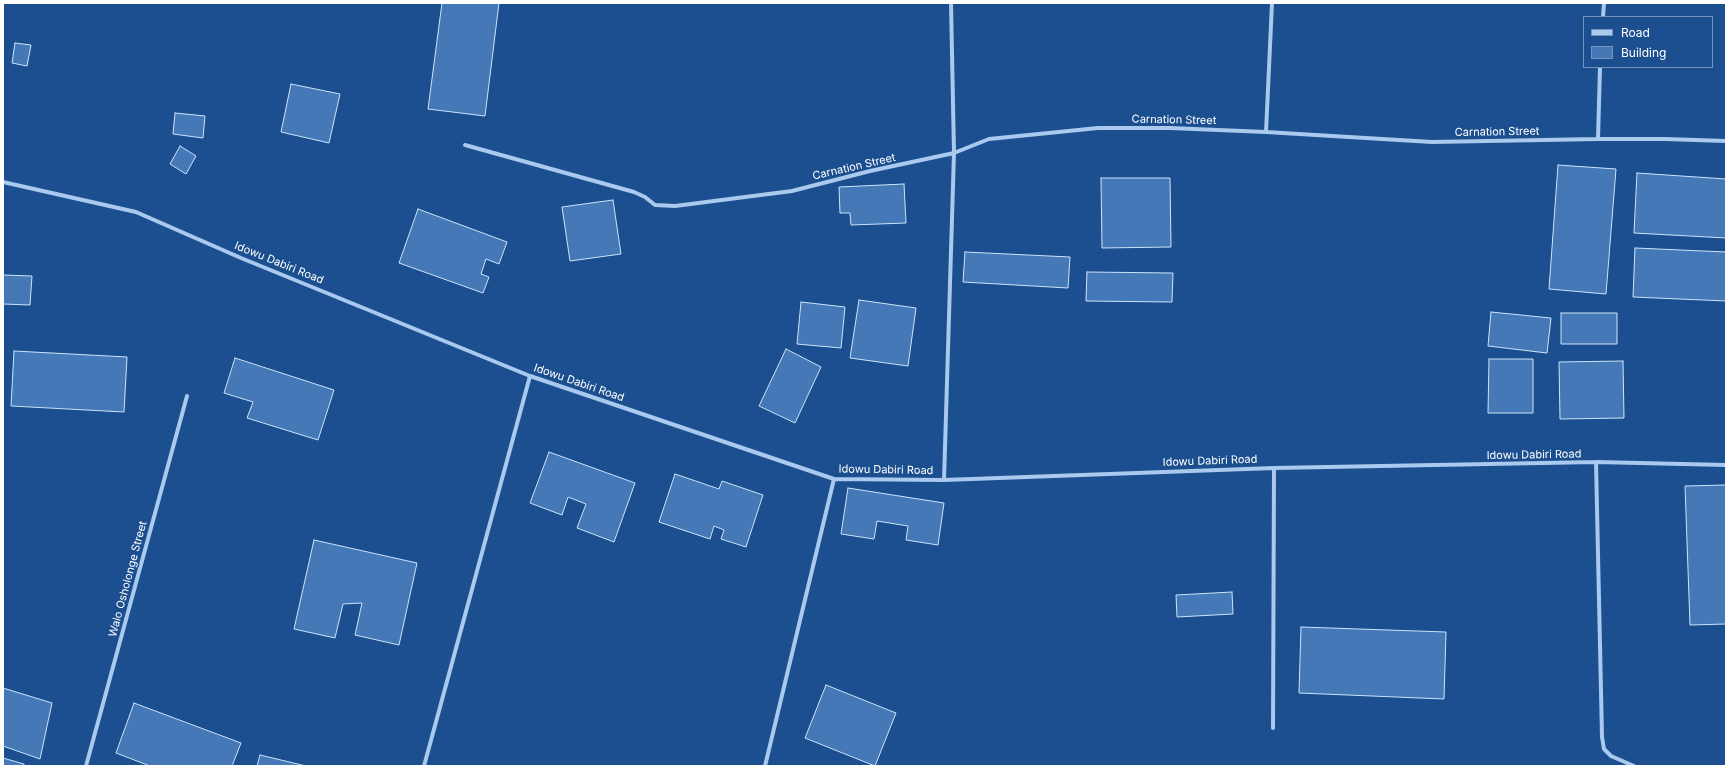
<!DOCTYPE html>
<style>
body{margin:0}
#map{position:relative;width:1729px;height:769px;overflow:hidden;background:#1b4f8f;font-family:Inter,sans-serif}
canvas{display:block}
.frame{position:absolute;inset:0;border:4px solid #fff;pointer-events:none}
.legend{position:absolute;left:1583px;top:16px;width:130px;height:52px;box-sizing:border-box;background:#1b4f8f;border:1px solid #7695bc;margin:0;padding:5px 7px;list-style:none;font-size:12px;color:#fff}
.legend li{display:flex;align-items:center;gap:8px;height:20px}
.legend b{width:20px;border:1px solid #7695bc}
</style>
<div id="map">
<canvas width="1729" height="769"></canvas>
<div class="frame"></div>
<ul class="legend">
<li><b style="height:5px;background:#a9c9ee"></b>Road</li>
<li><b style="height:11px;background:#4478b7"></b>Building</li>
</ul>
</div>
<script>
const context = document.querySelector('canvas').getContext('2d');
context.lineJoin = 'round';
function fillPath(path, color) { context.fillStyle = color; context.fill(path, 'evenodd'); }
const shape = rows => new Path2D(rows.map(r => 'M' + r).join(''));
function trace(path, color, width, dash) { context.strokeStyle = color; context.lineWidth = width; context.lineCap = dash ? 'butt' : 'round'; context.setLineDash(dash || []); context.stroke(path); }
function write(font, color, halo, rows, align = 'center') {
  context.font = font + ' Inter,sans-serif'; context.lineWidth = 3; context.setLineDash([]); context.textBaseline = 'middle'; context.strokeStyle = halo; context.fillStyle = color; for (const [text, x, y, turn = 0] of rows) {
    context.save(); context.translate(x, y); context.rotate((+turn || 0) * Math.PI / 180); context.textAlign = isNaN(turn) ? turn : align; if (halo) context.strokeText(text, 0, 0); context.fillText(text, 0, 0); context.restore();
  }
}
const building = shape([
 [442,3,499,3,485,116,428,109,442,3],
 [15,43,31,45,27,66,12,63,15,43],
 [291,84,340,94,329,143,281,132,291,84],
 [175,113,205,116,203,138,173,134,175,113],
 [180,146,196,156,186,174,170,164,180,146],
 [1558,165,1616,169,1606,294,1549,289,1558,165],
 [1637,173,1726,179,1726,238,1634,233,1637,173],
 [1101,178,1170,178,1171,247,1102,248,1101,178],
 [904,184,906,223,851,225,850,213,840,213,839,187,904,184],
 [613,200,621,254,570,261,562,207,613,200],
 [418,209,507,242,499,264,486,259,481,274,489,277,483,293,399,263,418,209],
 [1635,248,1726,252,1726,301,1633,297,1635,248],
 [965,252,1070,257,1068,288,963,282,965,252],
 [1087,272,1173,273,1172,302,1086,301,1087,272],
 [3,275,32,276,30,305,3,304,3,275],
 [859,300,916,308,908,366,850,358,859,300],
 [801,302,845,307,841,348,797,344,801,302],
 [1491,312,1551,318,1547,353,1488,346,1491,312],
 [1561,313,1617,313,1617,344,1561,344,1561,313],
 [786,349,821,367,795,423,759,406,786,349],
 [14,351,127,357,124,412,11,406,14,351],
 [235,358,334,390,318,440,247,418,253,402,224,393,235,358],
 [1489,359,1533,359,1533,413,1488,413,1489,359],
 [1623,361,1624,418,1560,419,1559,362,1623,361],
 [549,452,635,483,614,542,577,528,586,504,568,497,562,515,530,503,549,452],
 [675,474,719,489,722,481,763,495,746,547,721,539,724,530,714,526,710,539,659,522,675,474],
 [1726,485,1726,624,1690,625,1685,486,1726,485],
 [848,488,944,503,938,545,906,540,908,526,877,521,874,539,841,534,848,488],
 [314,540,417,563,399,645,355,635,362,603,343,604,335,638,294,629,314,540],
 [1232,592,1233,614,1177,617,1176,595,1232,592],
 [1301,627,1446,632,1444,699,1299,693,1301,627],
 [826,685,896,713,875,766,805,738,826,685],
 [3,688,52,703,40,759,3,746,3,688],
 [134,703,241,743,232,766,150,766,116,753,134,703],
 [260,755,306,766,257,766,260,755],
 [3,758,24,764,24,766,3,766,3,758]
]);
fillPath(building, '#4478b7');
trace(building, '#cfe3fa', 1);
trace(shape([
 [1603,17,1604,3],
 [1266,132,1272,3],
 [1598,139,1600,67],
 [465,145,634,192,645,197,655,205,675,206,792,191,870,171,954,153,989,139,1098,128,1170,128,1266,132,1432,142,1598,139,1665,139,1726,141],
 [3,182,136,212,241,258,530,376,834,479,944,480,1274,468,1596,462,1726,465],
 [1596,462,1602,737,1604,749,1611,756,1634,766],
 [944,480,954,153,951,3],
 [1273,728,1274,468],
 [86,766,187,396],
 [424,766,530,376],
 [765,766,834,479]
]), '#a9c9ee', 4);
write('11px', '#fff', '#1b4f8f', [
 ["Carnation Street",1174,120,1],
 ["Carnation Street",1497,132,-1],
 ["Carnation Street",854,167,-13],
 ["Idowu Dabiri Road",279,263,22],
 ["Idowu Dabiri Road",579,383,19],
 ["Idowu Dabiri Road",1534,455,-1],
 ["Idowu Dabiri Road",1210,461,-2],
 ["Idowu Dabiri Road",886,470,1],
 ["Walo Osholonge Street",128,579,-75]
]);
</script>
